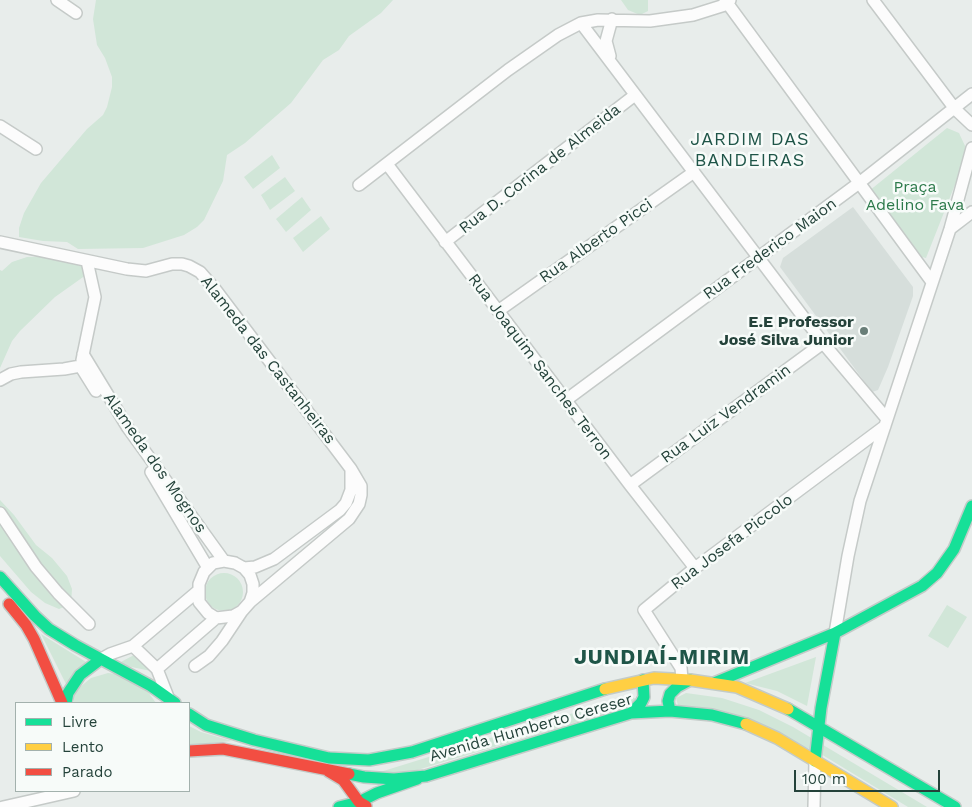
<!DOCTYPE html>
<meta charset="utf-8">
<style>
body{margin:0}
#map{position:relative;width:972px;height:807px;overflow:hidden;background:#e8edeb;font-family:"Work Sans",sans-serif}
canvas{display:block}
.legend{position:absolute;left:15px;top:702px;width:175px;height:90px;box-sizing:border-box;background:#f7fbf9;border:1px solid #a3b1ad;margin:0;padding:6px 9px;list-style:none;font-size:15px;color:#24423a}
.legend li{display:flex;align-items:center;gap:10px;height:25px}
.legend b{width:25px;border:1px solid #a3b1ad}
.scale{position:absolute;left:794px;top:770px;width:146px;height:22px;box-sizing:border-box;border:2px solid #24423a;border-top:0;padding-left:6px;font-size:15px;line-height:18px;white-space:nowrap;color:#24423a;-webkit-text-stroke:4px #f7fbf9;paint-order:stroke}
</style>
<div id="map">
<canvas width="972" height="807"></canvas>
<ul class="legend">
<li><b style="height:6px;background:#16e098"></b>Livre</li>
<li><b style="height:6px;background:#ffcf43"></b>Lento</li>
<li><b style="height:6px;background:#f24e42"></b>Parado</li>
</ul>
<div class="scale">100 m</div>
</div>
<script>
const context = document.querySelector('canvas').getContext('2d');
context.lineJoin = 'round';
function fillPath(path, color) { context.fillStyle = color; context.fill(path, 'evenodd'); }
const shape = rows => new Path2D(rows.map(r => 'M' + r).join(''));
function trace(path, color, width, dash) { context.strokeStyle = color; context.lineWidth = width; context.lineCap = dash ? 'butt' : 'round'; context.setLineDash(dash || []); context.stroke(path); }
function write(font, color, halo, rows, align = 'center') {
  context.font = font + ' "Work Sans",sans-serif'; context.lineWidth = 5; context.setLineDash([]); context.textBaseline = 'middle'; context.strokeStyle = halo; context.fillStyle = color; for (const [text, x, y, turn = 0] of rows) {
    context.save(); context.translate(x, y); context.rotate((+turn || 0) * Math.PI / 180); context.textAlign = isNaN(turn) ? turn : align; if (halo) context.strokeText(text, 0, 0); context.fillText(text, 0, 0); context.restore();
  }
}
fillPath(shape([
 [853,207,913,287,913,296,888,367,878,390,872,392,780,267,783,258]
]), '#d6dedb');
fillPath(shape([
 [96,0,393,0,381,13,349,36,339,50,323,60,291,103,245,143,227,155,223,181,204,220,197,227,184,235,143,248,78,249,67,242,43,241,19,237,19,228,24,213,41,183,87,129,103,115,107,107,112,87,112,77,105,58,97,45,93,19],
 [621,0,648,0,648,11,640,15,628,10],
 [947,128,959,133,966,148,958,177,926,258,918,256,869,191],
 [272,155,280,168,253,189,244,177],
 [285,177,295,191,270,210,261,195],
 [302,197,311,210,286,232,276,219],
 [321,216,330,229,303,252,293,238],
 [61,256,84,266,86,275,55,297,20,331,12,341,0,368,0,270,2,271,12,262,27,257],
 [0,500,14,515,36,545,52,558,67,576,72,589,71,604,59,609,45,603,31,592,0,556],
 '205 592a19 19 0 1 1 38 0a19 19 0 1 1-38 0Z',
 [947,605,967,617,948,648,928,636],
 [41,634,86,662,66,684],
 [136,654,151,671,117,664],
 [816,657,807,706,777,691,745,683],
 [108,673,116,674,148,692,156,703,74,703,74,695,80,687,91,678],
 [686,693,722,698,759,710,793,727,927,807,908,807,816,751,678,705,676,698],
 [631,696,636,699,634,705,414,771,377,773,506,733],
 [189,726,201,732,232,741,189,745]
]), '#d1e6d8');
const street = shape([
 [57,0,76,13],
 [725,0,932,282],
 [873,0,955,109,972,125],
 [581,23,823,343,887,419],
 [610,56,606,41,612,19],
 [0,126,36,149],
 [387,164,630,485,695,568],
 [359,185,508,70,558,35,581,23,598,20,650,21,693,15,728,4,730,0],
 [950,229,972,212],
 [0,242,127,269,146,271,172,264,182,264,189,266,200,272,215,289,351,469,361,486,361,495,359,504,349,519,250,602],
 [445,242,635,95],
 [498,311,694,172],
 [83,354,128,428,224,561],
 [82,360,95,297,87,261],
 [81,367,96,391],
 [0,380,11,374,21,372,64,369,86,365],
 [566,400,859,183,972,94],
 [151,472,208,568],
 [630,485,823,343],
 [0,513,36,567,58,593,89,624],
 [224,561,235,563,244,568,250,575,253,584,253,593,250,602,242,611,233,616,216,618,208,613,199,602,199,584,204,572,213,563,224,561],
 [244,568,255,567,274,559,340,510,346,503,351,490,351,471],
 [835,633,848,556,860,501,950,229,972,148],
 [133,646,157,669,168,697],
 [101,659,110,654,133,646,198,591],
 [195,666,209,656,222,641,242,611],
 [157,669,216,618],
 [682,679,681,668,644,610,695,568,885,426],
 [3,807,74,791],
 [814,807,815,761]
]);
const fast = shape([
 [0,577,35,616,49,629,75,645,151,686,175,703],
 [714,683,835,633,922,586,937,573,954,549,972,506],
 [66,703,68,693,80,675,101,659],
 [788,709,955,807],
 [670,711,668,701,670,694,677,687,690,680],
 [631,713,641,703,644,697,643,680],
 [189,714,206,725,254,740,329,758,369,760,412,752,605,689],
 [815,761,821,708,835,633],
 [349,774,364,777,394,779,426,776,631,713,670,711,712,715,746,724],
 [339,807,359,802,377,793,417,779]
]);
const slow = shape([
 [605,689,654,678,690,680,737,687,788,709],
 [746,724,777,738,892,807]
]);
const jam = shape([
 [9,604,26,625,34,639,62,703],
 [189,751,223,749,349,774],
 [328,771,343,780,359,802,366,806]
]);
trace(street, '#c5cac8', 14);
trace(fast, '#c3cbc8', 14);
trace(slow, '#c3cbc8', 14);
trace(jam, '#c3cbc8', 14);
trace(street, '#fcfcfc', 11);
trace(fast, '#16e098', 11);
trace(slow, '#ffcf43', 11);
trace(jam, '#f24e42', 11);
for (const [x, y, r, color] of [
 [864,331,5,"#697e78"]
]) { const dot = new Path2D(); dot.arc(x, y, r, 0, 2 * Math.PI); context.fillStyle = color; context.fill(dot); trace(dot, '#f7fbf9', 2); }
write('16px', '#24423a', '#f7fbf9', [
 ["Rua D. Corina de Almeida",540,169,-38],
 ["Rua Alberto Picci",596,241,-35],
 ["Rua Frederico Maion",770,249,-36],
 ["Alameda das Castanheiras",268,360,52],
 ["Rua Joaquim Sanches Terron",540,367,53],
 ["Rua Luiz Vendramin",726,414,-36],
 ["Alameda dos Mognos",155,463,55],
 ["Rua Josefa Piccolo",732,542,-37],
 ["Avenida Humberto Cereser",531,728,-16]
]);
write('16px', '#2d7a4b', '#f7fbf9', [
 ["Praça",915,187],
 ["Adelino Fava",915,205]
]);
write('bold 16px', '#24423a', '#f7fbf9', [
 ["E.E Professor",854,322],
 ["José Silva Junior",854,340]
], 'right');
context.letterSpacing = '1px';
write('18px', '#1f5548', '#f7fbf9', [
 ["JARDIM DAS",750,140],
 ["BANDEIRAS",750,161]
]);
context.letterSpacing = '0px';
context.letterSpacing = '1px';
write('bold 21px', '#1f5548', '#f7fbf9', [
 ["JUNDIAÍ-MIRIM",662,658]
]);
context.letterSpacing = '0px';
</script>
